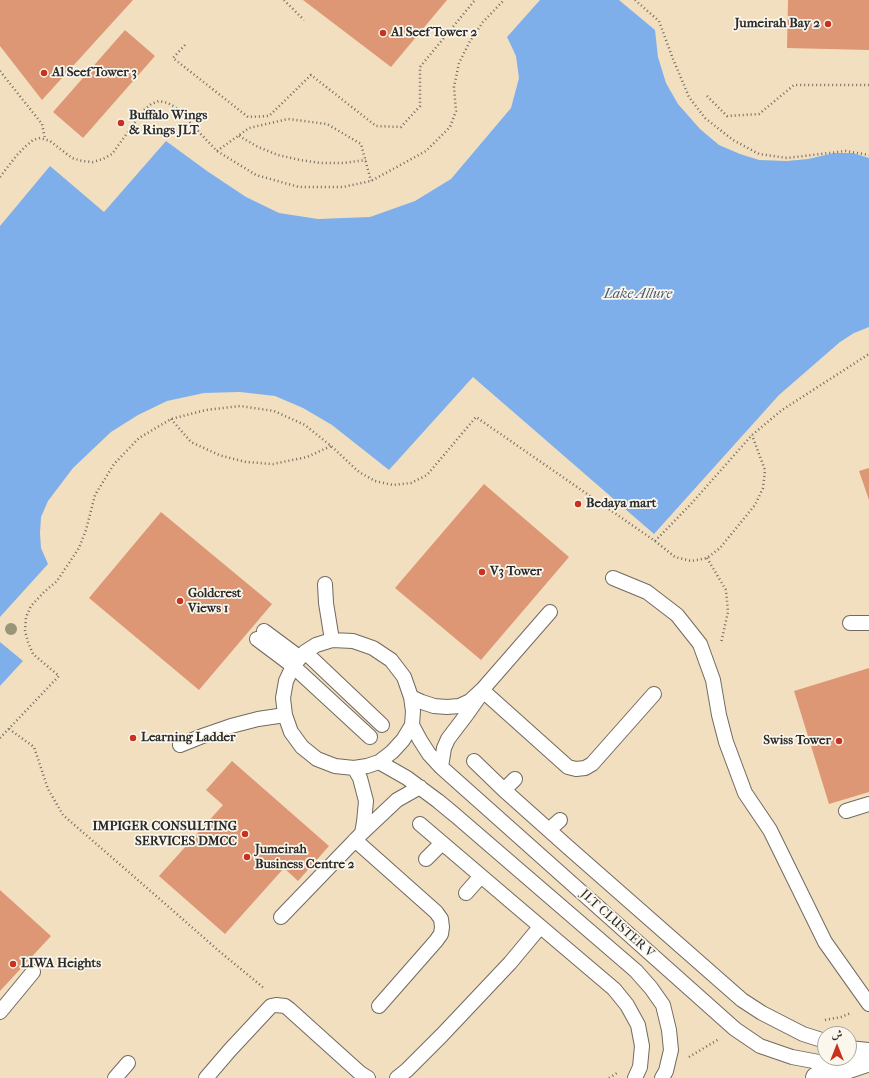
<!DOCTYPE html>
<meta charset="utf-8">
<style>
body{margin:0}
#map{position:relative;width:869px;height:1078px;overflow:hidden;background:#f2dfc0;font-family:"IM FELL French Canon",Amiri,serif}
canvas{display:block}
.north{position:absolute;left:817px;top:1026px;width:40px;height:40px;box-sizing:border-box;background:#fbf7ec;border:1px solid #a8a59f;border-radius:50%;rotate:0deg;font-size:11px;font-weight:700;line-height:16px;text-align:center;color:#2b2b2b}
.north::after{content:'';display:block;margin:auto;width:14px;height:18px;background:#c8321e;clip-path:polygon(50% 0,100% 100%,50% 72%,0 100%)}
</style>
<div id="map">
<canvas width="869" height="1078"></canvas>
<div class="north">ش</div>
</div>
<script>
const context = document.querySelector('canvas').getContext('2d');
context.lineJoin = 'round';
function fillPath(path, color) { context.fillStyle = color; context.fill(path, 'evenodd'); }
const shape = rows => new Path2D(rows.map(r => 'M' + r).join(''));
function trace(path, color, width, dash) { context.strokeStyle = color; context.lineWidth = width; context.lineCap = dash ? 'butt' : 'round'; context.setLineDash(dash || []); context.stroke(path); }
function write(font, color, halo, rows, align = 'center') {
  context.font = font + ' "IM FELL French Canon",serif'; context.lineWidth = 3.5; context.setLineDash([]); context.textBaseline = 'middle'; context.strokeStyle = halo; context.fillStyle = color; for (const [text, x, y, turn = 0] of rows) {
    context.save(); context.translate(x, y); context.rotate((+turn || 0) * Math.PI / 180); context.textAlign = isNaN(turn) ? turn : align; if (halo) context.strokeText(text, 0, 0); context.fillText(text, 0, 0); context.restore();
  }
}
fillPath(shape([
 [540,0,619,0,655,30,658,57,666,83,678,104,700,129,719,145,740,154,759,160,787,161,808,159,834,153,853,153,869,158,869,327,854,333,840,342,779,395,654,534,473,377,389,470,332,425,303,408,275,396,240,392,204,393,167,401,138,415,111,432,73,468,48,501,41,517,40,533,41,548,48,564,0,617,0,226,50,166,104,212,166,141,207,171,246,197,279,213,318,219,370,217,415,201,451,179,511,108,519,78,516,56,507,37],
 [0,642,23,661,0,686]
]), '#7fafea');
fillPath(shape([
 [0,0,133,0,42,100,0,46],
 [303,0,447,0,391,67],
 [788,0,869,0,869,50,787,48],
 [125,30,155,56,83,138,53,112],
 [869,468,869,500,859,471],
 [484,484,569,557,481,660,395,588],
 [161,512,272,604,199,690,89,598],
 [869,668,869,792,829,804,794,691],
 [232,761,329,846,298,881,284,868,225,934,159,876,223,805,206,790],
 [0,890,51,936,0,991]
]), '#de9775');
const service = shape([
 [613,578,647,592,677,615,700,644,713,680,719,715,726,742,745,793,770,830,825,942,869,1004],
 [325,584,326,603,332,640],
 [850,623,869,623],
 [264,631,299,657],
 [257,639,293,666,370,737],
 [305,652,382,725],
 [482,690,568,767,576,769,585,768,592,764,654,694],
 [411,697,422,702,434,706,447,707,459,706,470,701,482,690,550,612],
 [412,725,420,740,429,754,441,767,735,1029,760,1046,792,1057,824,1063,844,1064],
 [180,745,205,735,231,726,258,719,285,715],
 [474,761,504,790,569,848,742,1000,762,1013,803,1034,825,1041],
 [379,762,392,752,403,740,412,725,413,711,411,697,404,677,391,660,373,648,353,641,332,640,316,645,305,652,293,666,286,681,283,698,285,715,291,732,302,747,317,759,335,766,354,768,367,766,379,762,407,778,438,801,455,815,636,971,651,988,663,1005,669,1030,671,1050,666,1071,662,1078],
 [441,767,444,748,448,739,467,714,479,697],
 [354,768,360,778,366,801,364,822,362,833],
 [504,790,515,779],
 [846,811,869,804],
 [420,824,515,905,614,989,627,1005,638,1025,642,1046,640,1067,635,1078],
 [549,830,560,820],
 [355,840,436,912,441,919,442,927,441,934,436,941,379,1006],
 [426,859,442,843],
 [466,893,481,876],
 [281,917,362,833,397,800,420,787],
 [0,1012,33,972],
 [849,1048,869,1050],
 [115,1078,128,1063],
 [206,1078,230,1050,271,1006,276,1005,285,1006,289,1009,360,1073,368,1078],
 [397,1078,407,1070,442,1035,510,963,540,927]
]);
const secondary = shape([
 [817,1078,869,1060]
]);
trace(service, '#716a5f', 16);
trace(secondary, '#716a5f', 24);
trace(shape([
 [284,0,304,20],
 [635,0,659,21,673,59,689,97,705,118,733,140,759,154,787,158,846,151,869,155],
 [185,45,173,58,248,117,269,116,311,75,376,126,401,127,420,106,420,67,475,0],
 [0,71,42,124,45,139],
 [707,96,727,116,759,114,794,85,869,85],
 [239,136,258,147,278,155,300,160,321,163,343,163,366,160],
 [217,151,249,128,288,119,327,124,361,144,371,181],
 [0,177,17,155,26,146,33,140,40,138,50,141,72,158,82,161,93,162,103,159,112,154,144,110,151,104,159,101,168,103,175,107,217,151,256,175,299,187,343,187,371,181,426,151,450,127,456,111,454,87,459,63,470,41,483,22,504,0],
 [171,419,191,442,219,455,246,462,273,464,307,457,331,446],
 [655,541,691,504,752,435,782,410,869,354],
 [707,558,726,590,728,612,721,643],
 [9,729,34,747,48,789,63,815,170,908,219,951,265,989],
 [0,738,59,676,33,654,28,642,25,631,26,617,31,606,44,592,57,581,79,548,86,530,95,495,114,464,139,438,171,419,206,410,240,406,274,411,305,425,331,446,359,472,375,481,393,485,411,483,427,475,476,417,655,541,675,557,691,561,707,558,720,548,755,505,763,488,765,470,752,435],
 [825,1020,841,1017,851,1013],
 [689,1057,719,1039],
 [609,1078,617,1073]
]), '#716a5f', 2.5, [1, 3]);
trace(service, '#fff', 14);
trace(secondary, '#fff', 22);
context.fillStyle = '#999578';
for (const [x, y] of [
 [11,629]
]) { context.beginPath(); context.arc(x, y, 6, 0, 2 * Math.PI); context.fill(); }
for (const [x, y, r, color] of [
 [828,24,4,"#c8321e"],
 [383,33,4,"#c8321e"],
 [44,73,4,"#c8321e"],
 [121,123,4,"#c8321e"],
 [578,504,4,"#c8321e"],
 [482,572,4,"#c8321e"],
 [180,601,4,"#c8321e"],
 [133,738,4,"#c8321e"],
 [839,741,4,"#c8321e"],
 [245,834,4,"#c8321e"],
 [247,857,4,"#c8321e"],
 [13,964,4,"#c8321e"]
]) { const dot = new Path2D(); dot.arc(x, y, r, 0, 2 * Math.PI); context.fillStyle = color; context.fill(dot); trace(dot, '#fbf7ec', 1.5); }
write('bold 13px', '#2b2b2b', '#fbf7ec', [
 ["Jumeirah Bay 2",820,24,"right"],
 ["Al Seef Tower 2",391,33],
 ["Al Seef Tower 3",52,73],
 ["Buffalo Wings",129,116],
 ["& Rings JLT",129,131],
 ["Bedaya mart",586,504],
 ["V3 Tower",490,572],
 ["Goldcrest",188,594],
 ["Views 1",188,609],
 ["Learning Ladder",141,738],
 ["Swiss Tower",831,741,"right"],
 ["IMPIGER CONSULTING",237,827,"right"],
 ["SERVICES DMCC",237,842,"right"],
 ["Jumeirah",255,850],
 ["Business Centre 2",255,865],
 ["LIWA Heights",21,964]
], 'left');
write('13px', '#2b2b2b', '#fbf7ec', [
 ["JLT CLUSTER V",617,924,42]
]);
write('italic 14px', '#48596e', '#fbf7ec', [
 ["Lake Allure",638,295]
]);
</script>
